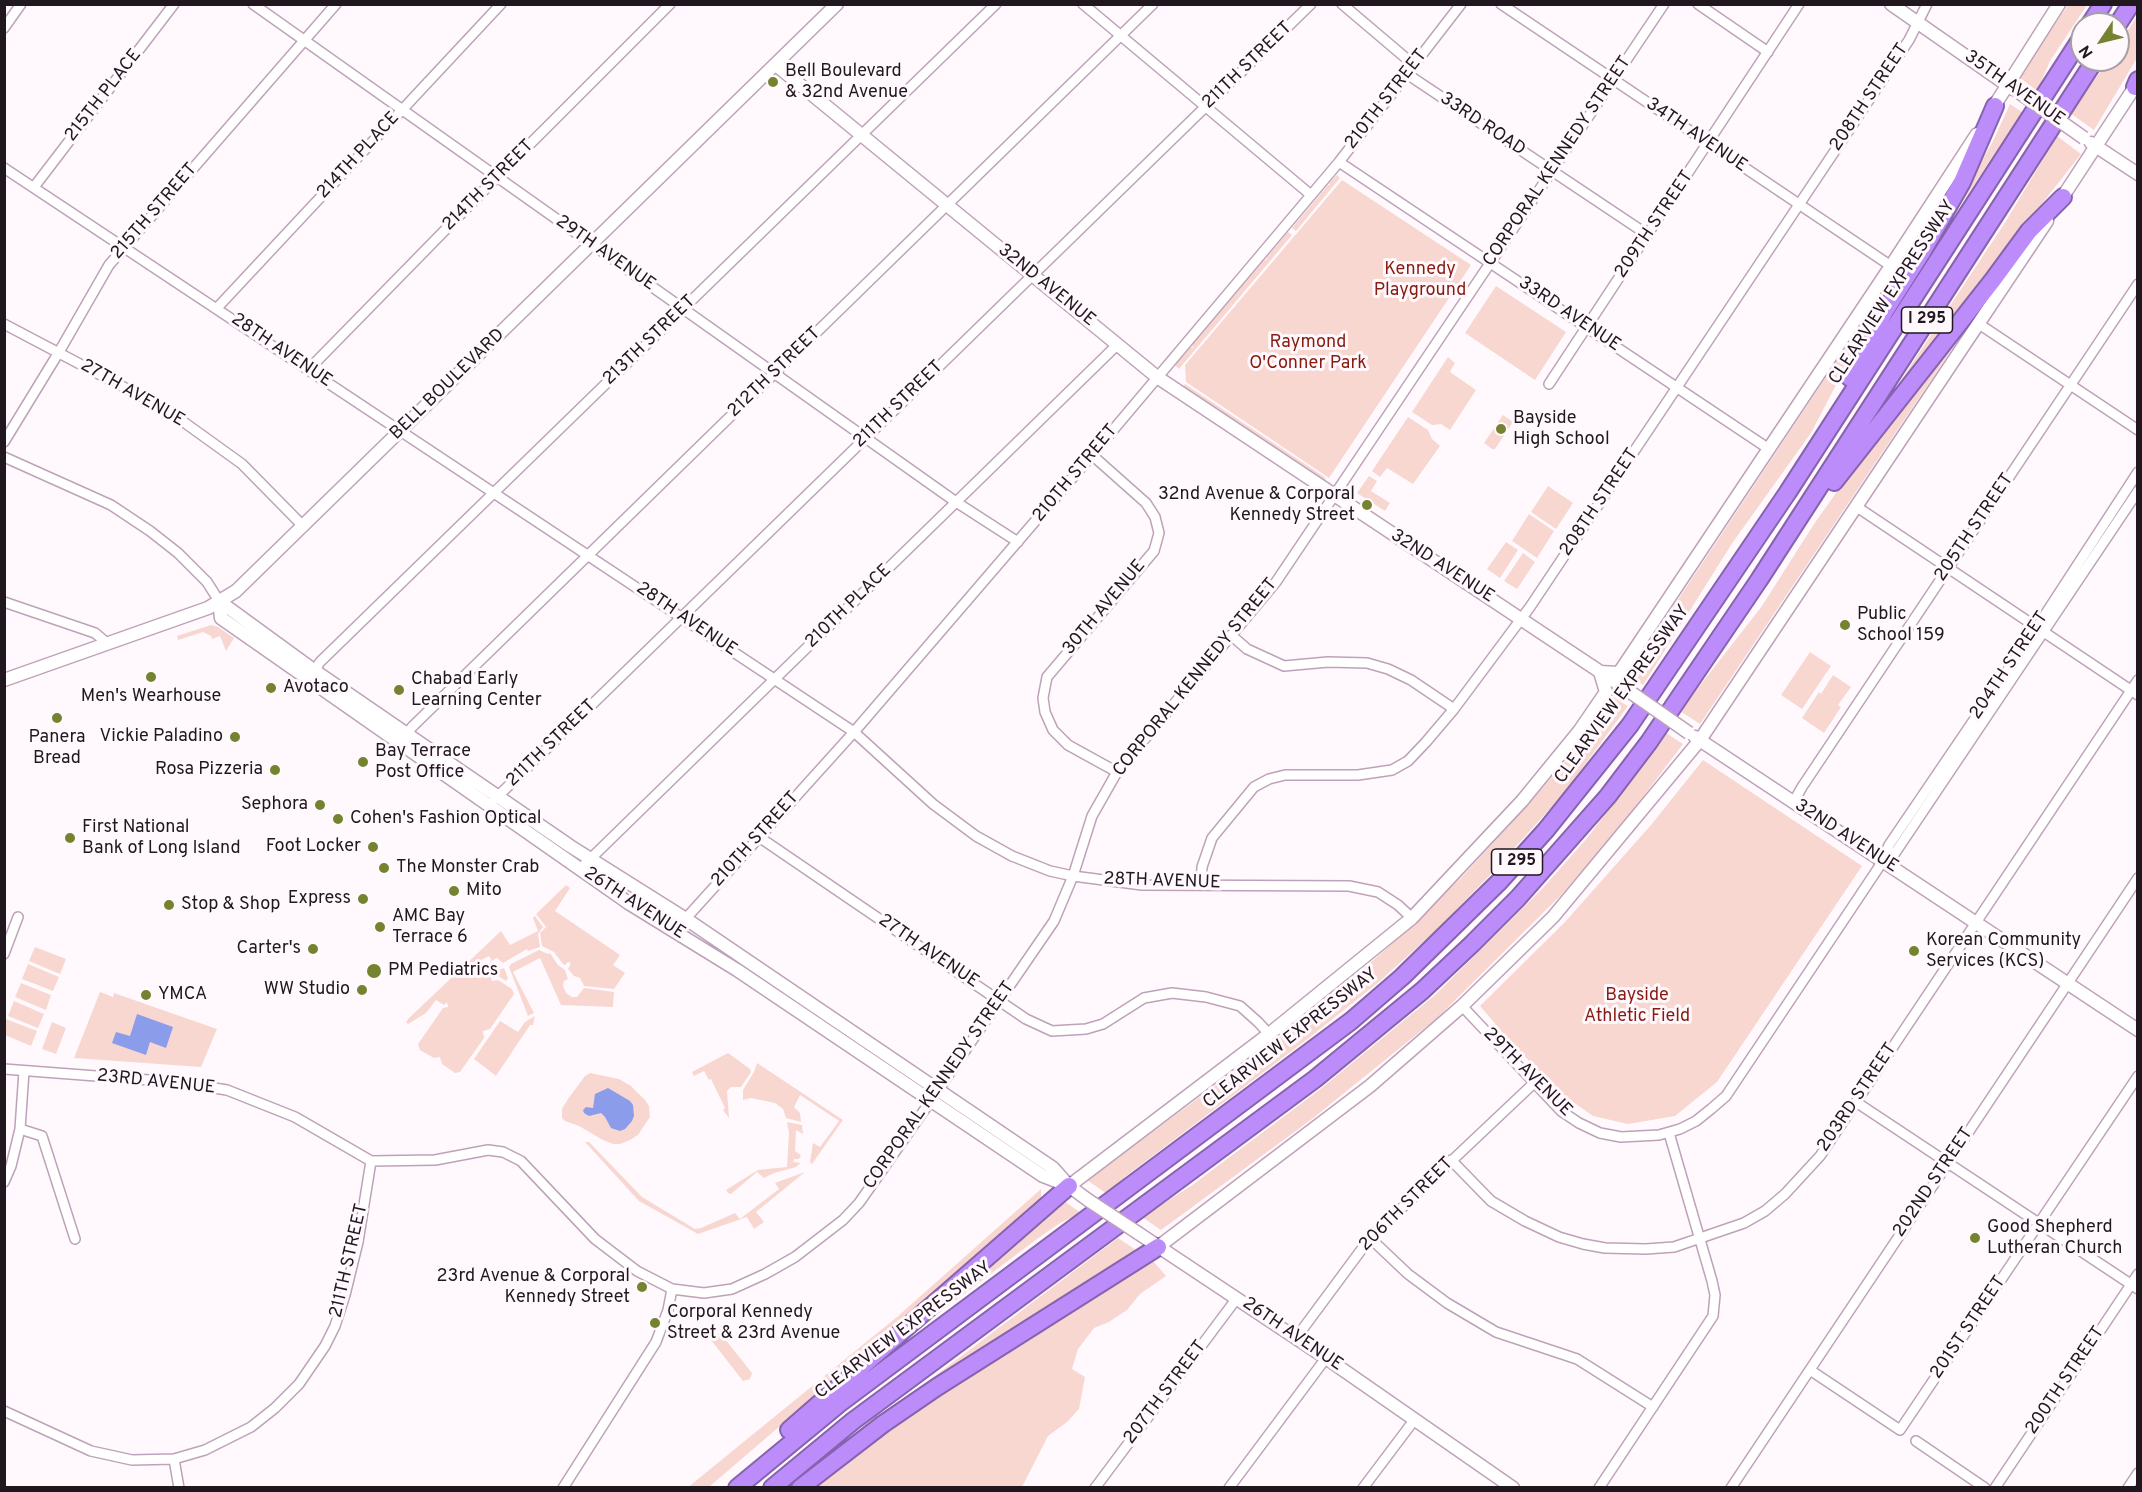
<!DOCTYPE html>
<style>
body{margin:0}
#map{position:relative;width:2142px;height:1492px;overflow:hidden;background:#fff9fe;font-family:Overpass,sans-serif}
canvas{display:block}
.frame{position:absolute;inset:0;border:6px solid #21171f;pointer-events:none}
.north{position:absolute;left:2070px;top:12px;width:60px;height:60px;box-sizing:border-box;background:#fff9fe;border:2px solid #a69fa5;border-radius:50%;rotate:235deg;font-size:16px;font-weight:700;line-height:24px;text-align:center;color:#21171f}
.north::after{content:'';display:block;margin:auto;width:21px;height:27px;background:#758331;clip-path:polygon(50% 0,100% 100%,50% 72%,0 100%)}
</style>
<div id="map">
<canvas width="2142" height="1492"></canvas>
<div class="frame"></div>
<div class="north">N</div>
</div>
<script>
const context = document.querySelector('canvas').getContext('2d');
context.lineJoin = 'round';
function fillPath(path, color) { context.fillStyle = color; context.fill(path, 'evenodd'); }
const shape = rows => new Path2D(rows.map(r => 'M' + r).join(''));
function trace(path, color, width, dash) { context.strokeStyle = color; context.lineWidth = width; context.lineCap = dash ? 'butt' : 'round'; context.setLineDash(dash || []); context.stroke(path); }
function write(font, color, halo, rows, align = 'center') {
  context.font = font + ' Overpass,sans-serif'; context.lineWidth = 6; context.setLineDash([]); context.textBaseline = 'middle'; context.strokeStyle = halo; context.fillStyle = color; for (const [text, x, y, turn = 0] of rows) {
    context.save(); context.translate(x, y); context.rotate((+turn || 0) * Math.PI / 180); context.textAlign = isNaN(turn) ? turn : align; if (halo) context.strokeText(text, 0, 0); context.fillText(text, 0, 0); context.restore();
  }
}
fillPath(shape([
 [2068,5,2087,5,2050,61,2037,91,2019,77],
 [2137,16,2137,58,2094,130,2070,113,2109,60,2118,60,2118,46],
 [2010,104,2022,112,1942,233,1993,141],
 [2057,136,2081,154,1886,403,2006,221],
 [1337,175,1340,178,1296,231,1292,228,1328,185,1330,185,1329,183],
 [1342,180,1471,265,1329,478,1186,382,1185,365],
 [1932,218,1935,219,1864,331,1811,433,1733,542,1643,685,1628,675],
 [1288,232,1292,235,1179,369,1175,365,1191,347,1193,348,1192,345,1265,259,1266,261,1267,257],
 [1496,286,1566,332,1535,380,1465,333],
 [1988,295,1700,724,1680,711,1762,606,1814,524,1865,452],
 [1448,357,1455,363,1450,372,1476,390,1450,430,1441,424,1432,425,1412,412],
 [1185,384,1326,478,1325,480,1183,386],
 [1503,415,1513,422,1495,449,1492,449,1484,443],
 [1408,417,1428,430,1432,439,1440,446,1413,484,1387,468,1380,477,1372,471],
 [1369,476,1377,481,1371,491,1390,503,1385,511,1357,493],
 [1548,486,1573,503,1556,529,1531,512],
 [1529,514,1554,531,1537,558,1512,541],
 [1506,542,1518,550,1500,578,1487,569],
 [1523,553,1535,562,1517,589,1504,581],
 [211,625,218,627,234,638,226,651,220,636,212,639,211,636,203,632,178,640,177,636],
 [1810,652,1831,666,1802,709,1781,695],
 [1833,675,1851,687,1838,705,1841,707,1824,733,1802,718,1819,692,1821,694],
 [1613,697,1628,706,1564,793,1491,874,1435,931,1380,981,1309,1038,1126,1176,1107,1194,1087,1180,1257,1055,1328,999,1385,950,1461,878,1516,818,1576,749],
 [1666,733,1683,744,1624,822,1561,895,1437,1018,1312,1119,1161,1230,1142,1217,1191,1186,1318,1091,1435,995,1542,889,1588,837],
 [1703,760,1862,866,1717,1082,1675,1116,1628,1124,1593,1116,1559,1092,1510,1041,1480,1006,1565,922,1651,825],
 [566,885,570,888,555,911,620,955,613,965,625,973,614,989,584,986,580,978,574,976,568,969,571,963,568,962,565,965,563,964,554,952,542,946,540,933,546,927,536,914],
 [535,916,543,927,538,934,540,947,528,951,527,949,503,963,497,958,491,961,491,968,496,971,504,968,508,978,506,981,488,969,491,959,489,956,470,966,477,966,490,975,492,981,498,980,512,989,514,994,490,1029,483,1031,484,1038,460,1072,455,1073,442,1064,440,1057,434,1058,420,1050,418,1044,443,1008,448,1007,447,1002,444,1005,436,1000,426,1013,408,1024,406,1022,409,1018,501,931,510,945,538,931,533,918],
 [35,947,66,959,60,974,29,961],
 [539,950,548,954,550,953,558,965,565,970,568,979,564,981,563,986,566,993,572,997,577,997,584,988,614,992,613,1007,561,1005,540,958,513,972,534,1013,528,1016,509,967,511,964],
 [28,964,59,977,53,991,22,979],
 [21,983,51,995,46,1010,15,997],
 [100,992,113,997,114,993,217,1029,201,1067,74,1058],
 [14,1001,44,1014,38,1028,8,1016],
 [535,1016,533,1025,530,1025,496,1076,474,1059,500,1021,518,1032,525,1022],
 [6,1019,37,1031,31,1046,5,1035],
 [52,1022,66,1028,56,1054,42,1049],
 [728,1053,750,1069,751,1072,741,1087,731,1087,727,1091,729,1118,723,1110,725,1108,711,1079,709,1080,704,1071,694,1076,692,1072],
 [757,1063,843,1120,812,1164,810,1162,813,1143,820,1147,839,1121,800,1095,794,1107,800,1113,801,1122,786,1118,783,1109,775,1103,751,1098,743,1100,743,1090,754,1072],
 [590,1073,619,1079,631,1086,645,1100,649,1106,650,1117,638,1135,630,1140,620,1144,613,1144,603,1140,579,1126,565,1121,562,1118,562,1109,568,1099,585,1076],
 [787,1122,802,1125,803,1134,796,1130,795,1151,801,1155,799,1159,794,1159,793,1162,801,1163,796,1167,774,1173,764,1178,757,1172,731,1194,728,1193,726,1190,758,1170,787,1167,789,1133],
 [585,1142,589,1142,642,1197,695,1229,701,1228,735,1213,740,1219,779,1189,775,1183,805,1172,756,1212,764,1222,754,1229,747,1217,698,1234,639,1201],
 [1041,1189,1041,1202,709,1487,687,1488,897,1317],
 [1060,1198,1081,1213,1060,1223,1037,1239,858,1374],
 [1118,1238,1136,1250,958,1364,846,1443],
 [1144,1257,1154,1262,1166,1276,1140,1294,1127,1310,1109,1322,1094,1328,1078,1349,1072,1369,1085,1377,1079,1409,1067,1422,1048,1436,1022,1487,807,1488,920,1404],
 [715,1333,721,1334,752,1373,750,1379,743,1381,711,1340,712,1335]
]), '#f7d7d0');
fillPath(shape([
 [137,1014,173,1027,166,1048,150,1042,146,1055,112,1043,116,1032,130,1036],
 [608,1088,630,1101,633,1105,634,1116,632,1121,625,1129,620,1131,611,1128,605,1117,601,1113,589,1116,584,1113,583,1110,586,1107,593,1108,595,1094]
]), '#8a9cea');
const street = shape([
 [253,4,956,502,1018,542],
 [1083,4,1311,195],
 [1342,4,1414,65],
 [1501,4,1891,266],
 [1698,4,1768,52],
 [4,28,21,4],
 [1407,74,1648,235],
 [1339,162,1769,449],
 [4,168,854,732,933,804,976,836,1012,856,1050,871,1073,876,1142,885,1349,886,1378,892,1398,905,1412,918],
 [34,187,174,4],
 [217,308,501,4],
 [4,324,167,410,242,464,303,526],
 [1979,324,2138,430],
 [309,369,497,177,670,4],
 [1549,384,1799,4],
 [4,442,59,352,109,265,336,4],
 [1092,455,1146,503,1155,517,1159,533,1154,551,1047,677,1043,698,1045,712,1053,730,1068,745,1117,772],
 [4,457,111,505,150,531,178,553,207,582,219,601],
 [1857,507,2138,695],
 [4,602,95,633,108,644],
 [1231,635,1247,649,1284,666,1328,662,1367,663,1388,669,1411,680,1454,709],
 [312,674,320,662,996,4],
 [403,739,412,727,1153,4],
 [495,799,1311,4],
 [1793,803,1802,787,2138,284],
 [759,837,1026,1019,1052,1031,1086,1029,1103,1024,1144,998,1172,993,1206,997,1240,1006,1258,1022,1269,1034],
 [1883,860,1893,856,2138,491],
 [580,869,1117,345],
 [1201,884,1202,867,1212,838,1254,787,1269,779,1285,775,1358,775,1392,770,1408,761,1426,742,1454,709,1530,607,1909,40,1927,4],
 [678,932,689,915,854,732,1092,455,1339,162,1461,4],
 [4,954,18,917],
 [1462,1006,1561,1111,1579,1123,1600,1133,1621,1137,1659,1135,1680,1129,1696,1121,1711,1109,1726,1096,1877,870,1883,860,1889,845,2037,627,2138,472],
 [4,1069,175,1082,227,1090,295,1117,371,1161,435,1160,488,1150,503,1152,521,1161,595,1239,637,1271,672,1289,704,1293,732,1289,765,1274,795,1257,843,1220,859,1203,925,1109,1054,921,1073,876,1092,816,1117,772,1276,582,1664,4],
 [1856,1102,2138,1289],
 [20,1129,42,1136,75,1239],
 [1451,1160,1491,1201,1525,1221,1559,1237,1583,1244,1605,1248,1646,1249,1674,1247,1744,1223,1765,1211,1785,1194,1820,1156,2138,680],
 [4,1182,11,1166,20,1129,24,1071],
 [1370,1238,1408,1274,1447,1303,1496,1332,1577,1359,1653,1407],
 [1296,1338,1370,1238,1533,1084],
 [1810,1370,1900,1430,2138,1076],
 [4,1411,91,1451,132,1460,174,1459,205,1450,251,1427,275,1408,299,1384,325,1346,335,1326,345,1295,358,1242,371,1161],
 [1916,1441,1985,1488],
 [174,1459,179,1488],
 [563,1488,656,1342,668,1310,672,1289],
 [1095,1488,1237,1298],
 [1229,1488,1326,1358],
 [1363,1488,1415,1419],
 [1599,1488,1713,1316,1715,1295,1712,1281,1669,1133],
 [1731,1488,2138,878],
 [1995,1488,2138,1274],
 [2128,1488,2138,1473]
]);
const secondary = shape([
 [1891,4,2013,89],
 [776,65,1157,377,1626,689],
 [1991,111,2059,4],
 [2091,143,2138,174],
 [2058,204,2138,82],
 [219,601,315,671,570,846,686,919,1053,1168,1069,1186,1088,1200],
 [219,601,221,618,630,904,737,970,1043,1176,1069,1186],
 [4,680,208,608,236,591,837,4],
 [1695,737,2138,1030],
 [1069,1186,1269,1034,1412,918,1522,801,1580,730,1606,692,1600,672,1619,673,1891,266,1977,134],
 [1138,1233,1326,1358,1513,1488],
 [1158,1247,1370,1086,1462,1006,1553,917,1700,740,2047,221]
]);
const highway = shape([
 [2090,24,2103,4],
 [2118,24,2131,4],
 [2135,87,2138,80],
 [1850,378,1885,311,1921,254,1962,182,1995,106],
 [1834,482,1993,280,2029,231,2063,197],
 [789,1430,1069,1186],
 [737,1488,840,1403,1351,1021,1402,977,1500,881,1546,830,1630,725,1788,492,2082,37],
 [772,1488,853,1421,1315,1079,1422,991,1472,944,1518,898,1608,796,1649,742,1759,580,2095,60],
 [800,1488,883,1424,937,1387,1158,1247]
]);
trace(street, '#bea2b9', 12);
trace(secondary, '#bea2b9', 15);
trace(highway, '#8663ae', 20);
trace(street, '#fff', 9);
trace(secondary, '#fff', 12);
trace(highway, '#bc8cfb', 16);
const secondaryBridge = shape([
 [2020,93,2084,138],
 [1626,689,1689,733],
 [1088,1200,1138,1233]
]);
trace(secondaryBridge, '#bea2b9', 15, []);
trace(secondaryBridge, '#fff', 12);
for (const [x, y, r, color] of [
 [773,82,6,"#758331"],
 [1501,429,6,"#758331"],
 [1367,505,6,"#758331"],
 [1845,625,6,"#758331"],
 [151,677,6,"#758331"],
 [271,688,6,"#758331"],
 [399,690,6,"#758331"],
 [57,718,6,"#758331"],
 [235,737,6,"#758331"],
 [363,762,6,"#758331"],
 [275,770,6,"#758331"],
 [320,805,6,"#758331"],
 [338,819,6,"#758331"],
 [70,838,6,"#758331"],
 [373,847,6,"#758331"],
 [384,868,6,"#758331"],
 [454,891,6,"#758331"],
 [363,899,6,"#758331"],
 [169,905,6,"#758331"],
 [380,927,6,"#758331"],
 [313,949,6,"#758331"],
 [1914,951,6,"#758331"],
 [374,971,8,"#758331"],
 [362,990,6,"#758331"],
 [146,995,6,"#758331"],
 [1975,1238,6,"#758331"],
 [642,1287,6,"#758331"],
 [655,1323,6,"#758331"]
]) { const dot = new Path2D(); dot.arc(x, y, r, 0, 2 * Math.PI); context.fillStyle = color; context.fill(dot); trace(dot, '#fff9fe', 2); }
for (const [x, y, w] of [
 [1927,320,51],
 [1517,862,51]
]) { const box = new Path2D(); box.roundRect(x - w / 2, y - 13, w, 26, 4.5); context.fillStyle = '#fff9fe'; context.fill(box); trace(box, '#21171f', 1.5); }
write('bold 16px', '#21171f', null, [
 ["I 295",1927,320],
 ["I 295",1517,862]
]);
write('18px', '#21171f', '#fff9fe', [
 ["211TH STREET",1248,66,-44],
 ["35TH AVENUE",2014,89,35],
 ["215TH PLACE",104,96,-52],
 ["208TH STREET",1870,98,-56],
 ["210TH STREET",1387,100,-52],
 ["33RD ROAD",1482,125,34],
 ["34TH AVENUE",1696,136,34],
 ["214TH PLACE",359,156,-47],
 ["CORPORAL KENNEDY STREET",1558,162,-56],
 ["214TH STREET",489,186,-45],
 ["215TH STREET",155,212,-49],
 ["209TH STREET",1655,225,-56],
 ["29TH AVENUE",605,254,35],
 ["32ND AVENUE",1046,286,39],
 ["CLEARVIEW EXPRESSWAY",1893,293,-57],
 ["33RD AVENUE",1569,315,34],
 ["213TH STREET",650,341,-44],
 ["28TH AVENUE",281,351,34],
 ["212TH STREET",775,373,-44],
 ["BELL BOULEVARD",448,385,-44],
 ["27TH AVENUE",132,394,30],
 ["211TH STREET",899,405,-44],
 ["210TH STREET",1076,474,-50],
 ["208TH STREET",1600,503,-56],
 ["205TH STREET",1975,528,-56],
 ["32ND AVENUE",1442,567,33],
 ["210TH PLACE",849,607,-44],
 ["30TH AVENUE",1105,608,-50],
 ["28TH AVENUE",686,620,34],
 ["204TH STREET",2010,666,-56],
 ["CORPORAL KENNEDY STREET",1196,678,-51],
 ["CLEARVIEW EXPRESSWAY",1623,695,-54],
 ["211TH STREET",552,744,-44],
 ["32ND AVENUE",1846,837,33],
 ["210TH STREET",756,840,-48],
 ["28TH AVENUE",1162,882,2],
 ["26TH AVENUE",634,904,33],
 ["27TH AVENUE",928,952,34],
 ["CLEARVIEW EXPRESSWAY",1291,1039,-38],
 ["29TH AVENUE",1527,1073,45],
 ["23RD AVENUE",156,1083,6],
 ["CORPORAL KENNEDY STREET",940,1086,-55],
 ["203RD STREET",1858,1098,-56],
 ["202ND STREET",1934,1183,-56],
 ["206TH STREET",1407,1205,-45],
 ["211TH STREET",350,1261,-77],
 ["201ST STREET",1969,1328,-56],
 ["CLEARVIEW EXPRESSWAY",904,1331,-37],
 ["26TH AVENUE",1292,1335,34],
 ["200TH STREET",2066,1381,-56],
 ["207TH STREET",1166,1393,-53]
]);
write('18px', '#21171f', '#fff9fe', [
 ["Bell Boulevard",785,72],
 ["& 32nd Avenue",785,93],
 ["Bayside",1513,419],
 ["High School",1513,440],
 ["32nd Avenue & Corporal",1355,495,"right"],
 ["Kennedy Street",1355,516,"right"],
 ["Public",1857,615],
 ["School 159",1857,636],
 ["Chabad Early",411,680],
 ["Learning Center",411,701],
 ["Avotaco",283,688],
 ["Men's Wearhouse",151,697,"center"],
 ["Vickie Paladino",223,737,"right"],
 ["Panera",57,738,"center"],
 ["Bread",57,759,"center"],
 ["Bay Terrace",375,752],
 ["Post Office",375,773],
 ["Rosa Pizzeria",263,770,"right"],
 ["Sephora",308,805,"right"],
 ["Cohen's Fashion Optical",350,819],
 ["First National",82,828],
 ["Bank of Long Island",82,849],
 ["Foot Locker",361,847,"right"],
 ["The Monster Crab",396,868],
 ["Mito",466,891],
 ["Express",351,899,"right"],
 ["Stop & Shop",181,905],
 ["AMC Bay",392,917],
 ["Terrace 6",392,938],
 ["Korean Community",1926,941],
 ["Services (KCS)",1926,962],
 ["Carter's",301,949,"right"],
 ["PM Pediatrics",388,971],
 ["WW Studio",350,990,"right"],
 ["YMCA",158,995],
 ["Good Shepherd",1987,1228],
 ["Lutheran Church",1987,1249],
 ["23rd Avenue & Corporal",630,1277,"right"],
 ["Kennedy Street",630,1298,"right"],
 ["Corporal Kennedy",667,1313],
 ["Street & 23rd Avenue",667,1334]
], 'left');
write('18px', '#871b0f', '#fff9fe', [
 ["Kennedy",1420,270],
 ["Playground",1420,291],
 ["Raymond",1308,343],
 ["O'Conner Park",1308,364],
 ["Bayside",1637,996],
 ["Athletic Field",1637,1017]
]);
</script>
